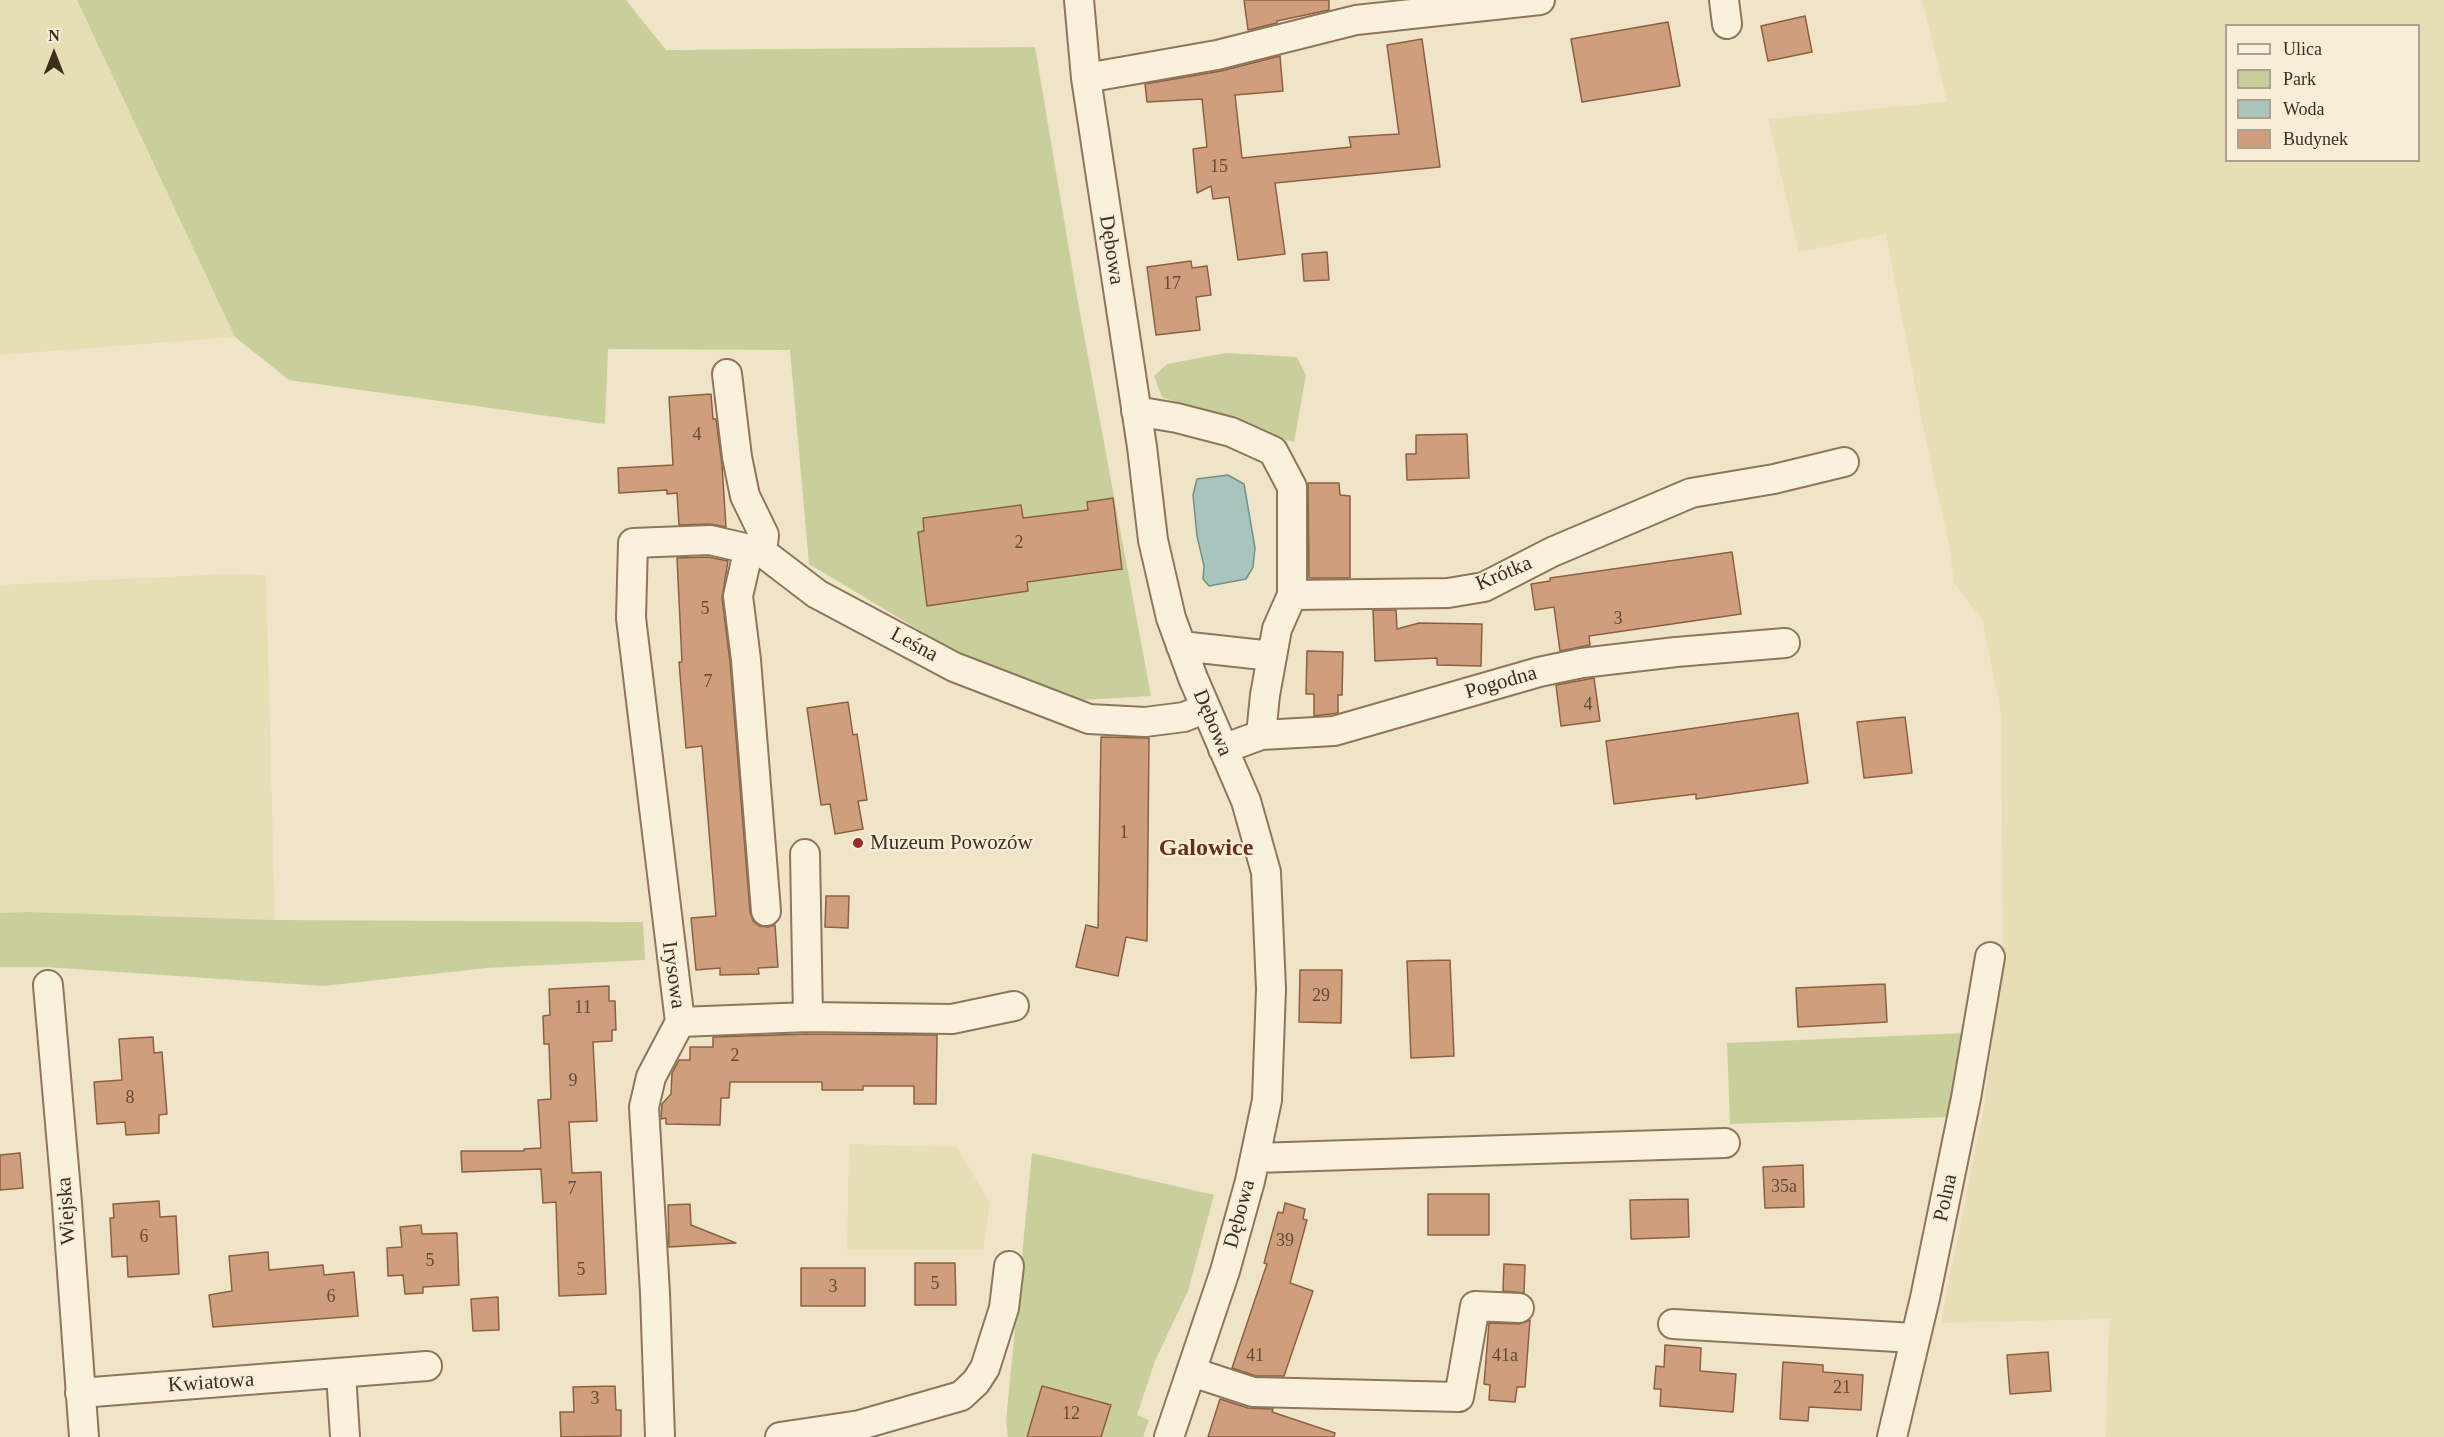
<!DOCTYPE html>
<meta charset="utf-8">
<style>
body{margin:0}
#map{position:relative;width:2444px;height:1437px;overflow:hidden;background:#f0e4c8;font-family:Georgia,serif}
canvas{display:block}
.legend{position:absolute;left:2225px;top:24px;width:195px;height:138px;box-sizing:border-box;background:#f7eed8;border:2px solid #ada18e;margin:0;padding:8px 10px;list-style:none;font-size:18px;color:#3d2e20}
.legend li{display:flex;align-items:center;gap:12px;height:30px}
.legend b{width:30px;border:2px solid #ada18e}
.north{position:absolute;left:24px;top:24px;width:60px;height:60px;-webkit-text-stroke:4px #f7eed8;paint-order:stroke;rotate:0deg;font-size:16px;font-weight:700;line-height:24px;text-align:center;color:#3d2e20}
.north::after{content:'';display:block;margin:auto;width:21px;height:27px;background:#3d2e20;clip-path:polygon(50% 0,100% 100%,50% 72%,0 100%)}
</style>
<div id="map">
<canvas width="2444" height="1437"></canvas>
<ul class="legend">
<li><b style="height:8px;background:#faf1dc"></b>Ulica</li>
<li><b style="height:16px;background:#c9cf9b"></b>Park</li>
<li><b style="height:16px;background:#a9c4bc"></b>Woda</li>
<li><b style="height:16px;background:#cf9f7d"></b>Budynek</li>
</ul>
<div class="north">N</div>
</div>
<script>
const context = document.querySelector('canvas').getContext('2d');
context.lineJoin = 'round';
function fillPath(path, color) { context.fillStyle = color; context.fill(path, 'evenodd'); }
const shape = rows => new Path2D(rows.map(r => 'M' + r).join(''));
function trace(path, color, width, dash) { context.strokeStyle = color; context.lineWidth = width; context.lineCap = dash ? 'butt' : 'round'; context.setLineDash(dash || []); context.stroke(path); }
function write(font, color, halo, rows, align = 'center') {
  context.font = font + ' Georgia,serif'; context.lineWidth = 4.5; context.setLineDash([]); context.textBaseline = 'middle'; context.strokeStyle = halo; context.fillStyle = color; for (const [text, x, y, turn = 0] of rows) {
    context.save(); context.translate(x, y); context.rotate((+turn || 0) * Math.PI / 180); context.textAlign = isNaN(turn) ? turn : align; if (halo) context.strokeText(text, 0, 0); context.fillText(text, 0, 0); context.restore();
  }
}
fillPath(shape([
 [0,0,78,0,162,174,235,337,0,355],
 [1922,0,2444,0,2444,1437,2106,1437,2109,1319,1941,1323,1984,1106,2003,944,2001,713,1982,619,1954,583,1949,545,1920,412,1886,234,1799,252,1768,119,1947,102],
 [2226,26,2418,26,2418,160,2226,160],
 [226,574,266,575,275,920,0,913,0,585],
 [849,1144,957,1147,990,1203,983,1250,847,1250]
]), '#e6deb5');
fillPath(shape([
 [77,0,626,0,666,50,1035,47,1077,297,1151,696,1084,700,959,654,809,564,790,350,608,349,605,424,289,380,235,337],
 [1226,353,1297,357,1306,375,1294,442,1267,436,1162,397,1154,376,1167,364],
 [27,912,275,920,643,922,645,960,487,968,323,986,46,967,0,967,0,913],
 [1966,1033,1950,1117,1730,1124,1727,1043],
 [1032,1153,1214,1195,1188,1291,1155,1361,1137,1415,1149,1420,1143,1437,1008,1437,1006,1421]
]), '#c9cf9b');
const water = shape([
 [1228,475,1244,484,1255,548,1253,567,1246,579,1209,586,1203,579,1204,566,1197,536,1193,495,1197,479,1228,475]
]);
fillPath(water, '#a9c4bc');
trace(water, '#6f938a', 1.5);
const building = shape([
 [1244,0,1329,0,1329,10,1277,21,1277,23,1248,30,1244,0],
 [1805,16,1812,52,1768,61,1761,26,1805,16],
 [1668,22,1680,86,1582,102,1571,39,1668,22],
 [1422,39,1440,167,1275,183,1285,254,1238,260,1229,197,1213,199,1211,186,1197,193,1193,149,1207,147,1202,99,1147,102,1145,84,1221,71,1280,56,1283,91,1235,95,1242,158,1351,147,1349,137,1399,134,1387,45,1422,39],
 [1327,252,1329,280,1304,281,1302,254,1327,252],
 [1191,261,1192,268,1207,266,1211,295,1196,297,1200,330,1156,335,1147,267,1191,261],
 [711,394,713,419,716,419,722,465,726,527,710,524,679,525,677,493,667,494,667,490,619,493,618,468,673,465,669,397,711,394],
 [1467,434,1469,478,1407,480,1406,454,1416,454,1416,435,1467,434],
 [1308,483,1339,483,1340,495,1350,496,1350,578,1309,578,1308,483],
 [1113,498,1122,569,1027,582,1028,591,927,606,918,532,924,531,923,518,1021,505,1023,518,1088,510,1087,502,1113,498],
 [1732,552,1741,614,1589,636,1590,645,1560,651,1554,607,1535,610,1531,584,1550,581,1550,578,1732,552],
 [708,557,728,561,722,598,730,662,750,912,753,921,759,926,768,927,775,925,778,967,758,968,759,974,720,975,720,968,696,970,691,918,716,916,702,746,686,748,679,662,682,662,677,558,708,557],
 [1373,610,1396,610,1397,629,1419,623,1482,624,1481,666,1437,665,1437,658,1375,661,1373,610],
 [1307,651,1343,652,1342,695,1338,695,1338,713,1314,716,1314,694,1306,694,1307,651],
 [1594,678,1600,721,1561,726,1556,685,1594,678],
 [848,702,853,735,857,734,867,800,858,801,863,829,835,834,830,804,821,805,807,708,848,702],
 [1798,713,1808,783,1696,799,1696,794,1614,804,1606,741,1798,713],
 [1905,717,1912,773,1864,778,1857,722,1905,717],
 [1101,737,1149,738,1147,941,1126,937,1118,976,1076,967,1086,925,1098,928,1101,737],
 [826,896,849,896,848,928,825,927,826,896],
 [1450,960,1454,1056,1411,1058,1407,961,1450,960],
 [1300,970,1342,970,1341,1023,1299,1022,1300,970],
 [1885,984,1887,1022,1798,1027,1796,988,1885,984],
 [609,986,609,1001,615,1001,616,1030,612,1030,612,1041,593,1042,597,1121,569,1122,572,1173,601,1172,606,1294,559,1296,556,1202,543,1203,541,1169,462,1172,461,1151,524,1151,524,1149,541,1148,538,1100,551,1099,549,1044,544,1044,543,1016,550,1015,549,989,609,986],
 [808,1034,937,1035,936,1104,914,1104,914,1086,863,1086,863,1090,822,1090,822,1082,730,1082,729,1098,721,1098,720,1125,666,1124,666,1118,661,1119,662,1104,671,1094,672,1073,679,1060,690,1060,690,1047,713,1047,713,1037,808,1034],
 [153,1037,154,1053,162,1052,167,1114,159,1115,159,1133,126,1135,125,1122,97,1124,94,1082,122,1080,119,1039,153,1037],
 [20,1153,23,1188,0,1190,0,1155,20,1153],
 [1803,1165,1804,1207,1765,1208,1763,1167,1803,1165],
 [1428,1194,1489,1194,1489,1235,1428,1235,1428,1194],
 [1688,1199,1689,1237,1631,1239,1630,1200,1688,1199],
 [159,1201,160,1217,176,1216,179,1274,128,1277,127,1256,112,1257,110,1218,114,1218,113,1204,159,1201],
 [1285,1203,1305,1209,1303,1219,1307,1220,1290,1283,1313,1291,1284,1376,1256,1376,1232,1368,1267,1264,1264,1263,1278,1212,1283,1213,1285,1203],
 [690,1204,691,1225,736,1243,669,1247,668,1205,690,1204],
 [421,1225,422,1234,457,1233,459,1285,423,1287,423,1293,405,1294,403,1275,388,1276,387,1248,402,1247,400,1227,421,1225],
 [268,1252,269,1270,323,1265,324,1275,354,1272,358,1316,213,1327,209,1295,232,1291,229,1256,268,1252],
 [915,1263,955,1263,956,1305,915,1305,915,1263],
 [1504,1264,1525,1265,1524,1293,1503,1291,1504,1264],
 [801,1268,865,1268,865,1306,801,1306,801,1268],
 [498,1297,499,1330,473,1331,471,1299,498,1297],
 [1530,1320,1525,1387,1517,1387,1515,1402,1489,1400,1490,1385,1484,1384,1489,1323,1519,1324,1530,1320],
 [1665,1345,1701,1348,1700,1371,1736,1374,1733,1412,1660,1406,1661,1389,1654,1389,1656,1366,1664,1367,1665,1345],
 [2048,1352,2051,1391,2010,1394,2007,1355,2048,1352],
 [1783,1362,1823,1365,1823,1372,1863,1375,1861,1410,1809,1407,1808,1421,1780,1419,1783,1362],
 [615,1386,616,1410,621,1410,621,1436,561,1437,560,1412,574,1412,573,1387,615,1386],
 [1042,1386,1111,1405,1101,1437,1027,1437,1042,1386],
 [1220,1399,1248,1408,1273,1409,1272,1412,1335,1433,1334,1437,1208,1437,1220,1399]
]);
fillPath(building, '#cf9f7d');
trace(building, '#8d5f41', 1.5);
const minor = shape([
 [1079,0,1086,78,1142,447,1153,540,1171,618,1193,678,1246,801,1266,872,1271,989,1267,1100,1250,1181,1225,1271,1169,1437],
 [1724,0,1727,24],
 [1086,78,1217,55,1356,20,1540,0],
 [727,374,737,457,745,496,764,535,762,552],
 [1136,411,1177,418,1231,432,1273,451,1292,487,1292,595,1277,629,1265,695,1261,735],
 [749,548,738,596,746,660,766,911],
 [1292,595,1448,593,1484,587,1552,552,1691,493,1774,479,1844,462],
 [1181,646,1272,656],
 [1223,749,1261,735,1334,731,1539,672,1582,663,1676,652,1785,643],
 [805,854,808,1017],
 [48,985,67,1203,84,1437],
 [680,1022,808,1017,952,1019,1014,1006],
 [1255,1158,1725,1143],
 [1673,1324,1914,1338],
 [1192,1372,1253,1392,1459,1397,1475,1306,1519,1308],
 [341,1373,345,1437],
 [80,1393,427,1366],
 [660,1437,655,1293,644,1107,651,1077,680,1022,631,618,633,543,710,540,762,552,817,594,954,667,1089,719,1145,722,1184,717,1206,708],
 [780,1437,860,1425,961,1396,976,1382,985,1368,1004,1308,1009,1266],
 [1892,1437,1925,1298,1966,1098,1990,957]
]);
trace(minor, '#8d765c', 32);
trace(minor, '#faf1dc', 28);
for (const [x, y, r, color] of [
 [858,843,6,"#9e2a2b"]
]) { const dot = new Path2D(); dot.arc(x, y, r, 0, 2 * Math.PI); context.fillStyle = color; context.fill(dot); trace(dot, '#f7eed8', 2); }
write('18px', '#624a37', null, [
 ["15",1219,167],
 ["17",1172,284],
 ["4",697,435],
 ["2",1019,543],
 ["5",705,609],
 ["3",1618,619],
 ["7",708,682],
 ["4",1588,705],
 ["1",1124,833],
 ["29",1321,996],
 ["11",583,1008],
 ["2",735,1056],
 ["9",573,1081],
 ["8",130,1098],
 ["35a",1784,1187],
 ["7",572,1189],
 ["6",144,1237],
 ["39",1285,1241],
 ["5",430,1261],
 ["5",581,1270],
 ["5",935,1284],
 ["3",833,1287],
 ["6",331,1297],
 ["41",1255,1356],
 ["41a",1505,1356],
 ["21",1842,1388],
 ["3",595,1399],
 ["12",1071,1414]
]);
write('21px', '#3d2e20', '#f7eed8', [
 ["Dębowa",1111,250,81],
 ["Krótka",1504,574,-23],
 ["Leśna",914,645,28],
 ["Pogodna",1501,683,-16],
 ["Dębowa",1212,723,67],
 ["Irysowa",673,975,82],
 ["Polna",1946,1198,-78],
 ["Wiejska",67,1211,-94],
 ["Dębowa",1240,1214,-75],
 ["Kwiatowa",211,1383,-4]
]);
write('21px', '#3d2e20', '#f7eed8', [
 ["Muzeum Powozów",870,843]
], 'left');
write('bold 24px', '#6b2e1e', '#f7eed8', [
 ["Galowice",1206,849]
]);
</script>
